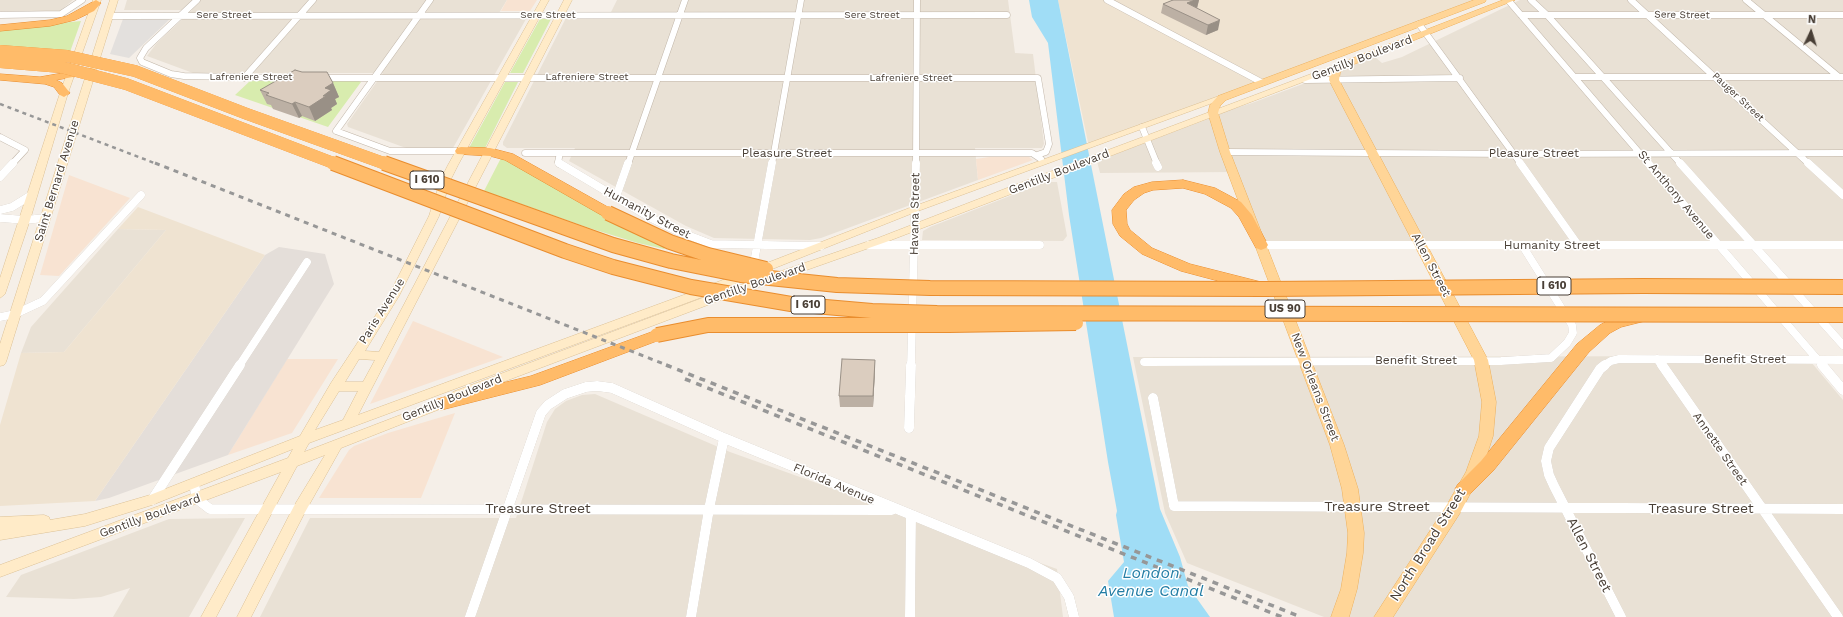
<!DOCTYPE html>
<style>
body{margin:0}
#map{position:relative;width:1843px;height:617px;overflow:hidden;background:#f5efe8;font-family:"Work Sans",sans-serif}
canvas{display:block}
.north{position:absolute;left:1791px;top:12px;width:40px;height:40px;-webkit-text-stroke:3px #fff;paint-order:stroke;rotate:4deg;font-size:11px;font-weight:700;line-height:16px;text-align:center;color:#493f36}
.north::after{content:'';display:block;margin:auto;width:14px;height:18px;background:#493f36;clip-path:polygon(50% 0,100% 100%,50% 72%,0 100%)}
</style>
<div id="map">
<canvas width="1843" height="617"></canvas>
<div class="north">N</div>
</div>
<script>
const context = document.querySelector('canvas').getContext('2d');
context.lineJoin = 'round';
function fillPath(path, color) { context.fillStyle = color; context.fill(path, 'evenodd'); }
const shape = rows => new Path2D(rows.map(r => 'M' + r).join(''));
function trace(path, color, width, dash) { context.strokeStyle = color; context.lineWidth = width; context.lineCap = dash ? 'butt' : 'round'; context.setLineDash(dash || []); context.stroke(path); }
function write(font, color, halo, rows, align = 'center') {
  context.font = font + ' "Work Sans",sans-serif'; context.lineWidth = 3; context.setLineDash([]); context.textBaseline = 'middle'; context.strokeStyle = halo; context.fillStyle = color; for (const [text, x, y, turn = 0] of rows) {
    context.save(); context.translate(x, y); context.rotate((+turn || 0) * Math.PI / 180); context.textAlign = isNaN(turn) ? turn : align; if (halo) context.strokeText(text, 0, 0); context.fillText(text, 0, 0); context.restore();
  }
}
fillPath(shape([
 [0,0,73,0,60,11,0,11],
 [127,0,507,0,496,18,526,19,453,148,406,148,348,127,347,124,383,73,193,73,147,56,156,44,192,10,124,10],
 [617,0,1008,0,1015,53,1033,54,1044,144,1042,148,975,148,978,180,821,238,810,240,714,238,686,226,569,161,575,148,507,148,503,145,503,142,566,18,608,18],
 [1520,0,1843,0,1843,248,1263,248,1236,172,1100,173,1097,161,1216,116,1216,114,1252,103,1375,57,1382,63,1402,57],
 [1046,182,1057,182,1067,236,1063,241,922,240,923,231,930,227],
 [118,229,166,230,64,352,21,353,31,327],
 [1806,356,1843,400,1843,617,1324,617,1187,563,1165,513,1133,357],
 [595,394,730,452,1057,569,1063,617,260,617,310,518,516,518,547,422,555,409,566,401,582,395],
 [245,518,189,617,113,617,130,588,101,597,74,599,6,597,21,575,169,519]
]), '#e9e1d5');
fillPath(shape([
 [507,0,537,0,530,11,501,11],
 [989,157,1029,157,1033,160,978,180,976,159],
 [69,175,130,198,59,276,40,275],
 [413,321,503,357,370,404],
 [287,359,338,359,292,433,228,455],
 [455,413,421,498,319,498,349,450,354,446,388,433]
]), '#f8e3d2');
fillPath(shape([
 [279,247,325,254,334,284,228,455,109,498,95,501,265,255]
]), '#e4ded9');
fillPath(shape([
 [1058,0,1482,0,1089,147],
 [138,207,265,255,95,501,0,506,0,425,21,353,64,352,166,230,118,229]
]), '#efe3d1');
fillPath(shape([
 [540,19,551,19,523,73,510,73],
 [81,21,70,52,0,47,0,29],
 [250,81,359,81,361,82,328,127,235,95],
 [505,82,518,82,485,148,469,148],
 [501,158,568,194,667,246,664,249,638,243,589,228,484,191]
]), '#d8ecae');
fillPath(shape([
 [123,19,170,19,129,58,110,54]
]), '#e3e0dd');
fillPath(shape([
 [1029,0,1058,0,1160,509,1180,557,1188,586,1210,617,1114,617,1108,581,1124,562,1116,515,1117,511,1108,462,1069,215,1048,43,1032,17]
]), '#a0ddf6');
const streetFar2 = shape([
 [197,0,146,48,140,58,142,62,171,74,184,76,292,78],
 [430,0,336,131,390,151,461,151],
 [1107,0,1261,82],
 [1508,0,1649,164],
 [1531,0,1547,15,1681,164],
 [1631,0,1809,164],
 [1746,0,1839,77],
 [0,15,61,14,82,0],
 [1521,15,1843,15],
 [109,16,1007,15],
 [1419,24,1521,164],
 [1575,77,1843,77],
 [244,78,313,0],
 [319,78,1038,78,1049,144,1046,152,1037,155],
 [1305,80,1460,78],
 [1142,127,1157,164],
 [0,137,25,150,12,164],
 [1225,152,1514,154,1843,153],
 [525,153,1032,153,1041,159],
 [559,164,558,162,560,153],
 [628,164,685,0],
 [772,164,801,0],
 [916,164,917,0]
]);
const streetFar1 = shape([
 [559,163,651,218,677,231,711,244,821,246],
 [1156,163,1158,167],
 [1520,163,1578,245],
 [1648,163,1823,366],
 [1680,163,1843,345],
 [1808,163,1843,195],
 [0,177,13,163],
 [616,197,628,163],
 [0,210,12,207,33,194],
 [0,218,25,220,45,218],
 [869,245,1040,245],
 [1261,245,1843,245],
 [753,268,772,163],
 [0,317,15,314,43,301,141,195],
 [1657,359,1662,366],
 [1144,362,1501,361,1551,358,1567,343,1573,333,1572,325,1522,245],
 [239,366,307,262],
 [911,366,916,163],
 [1603,366,1611,361,1619,359,1843,360]
]);
const street = shape([
 [1605,365,1600,369,1549,448,1546,461,1549,475,1554,486,1621,617],
 [1662,365,1838,617],
 [1822,365,1843,390],
 [1153,398,1174,506,1843,509],
 [909,428,911,365],
 [194,484,197,499,210,509,892,510],
 [152,500,240,365],
 [470,617,541,413,548,405,565,394,586,387,597,386,612,388,724,438,1029,563,1057,578,1069,597,1074,617],
 [691,617,709,509,724,438],
 [910,617,911,515]
]);
const secondary = shape([
 [93,0,101,0,68,93,30,220,5,294,0,298,0,278,60,93,93,0],
 [110,0,118,0,6,362,4,365,0,366,0,344,110,0],
 [541,0,549,0,458,165,451,179,439,216,399,296,365,351,379,352,564,0,572,0,358,415,689,293,912,207,1219,96,1222,95,1226,98,918,211,697,299,309,443,304,452,437,401,455,391,705,297,878,238,1020,183,1335,65,1341,65,1342,67,886,242,713,303,463,397,445,407,341,448,304,514,251,617,237,617,294,506,325,455,297,466,216,617,201,617,281,472,0,577,0,565,288,458,293,449,152,505,85,526,0,540,0,517,44,515,49,517,50,520,85,514,150,495,300,436,331,383,389,295,429,216,441,179,448,165,541,0],
 [359,359,375,360,363,382,345,382,359,359],
 [339,391,358,391,343,420,315,430,339,391]
]);
const primary = shape([
 [1474,0,1486,0,1485,2,1226,100,1220,106,1218,113,1230,152,1344,445,1358,489,1364,533,1363,553,1357,589,1349,617,1331,617,1341,589,1347,553,1348,533,1342,489,1330,445,1220,152,1208,113,1210,105,1218,96,1474,0],
 [1503,0,1515,0,1342,69,1340,73,1339,80,1488,360,1496,402,1493,436,1481,473,1460,513,1393,617,1374,617,1448,503,1466,472,1479,436,1482,402,1474,360,1329,80,1330,73,1335,65,1503,0]
]);
const highway = shape([
 [96,0,101,3,94,11,75,20,50,26,0,31,0,25,50,20,67,16,96,0],
 [91,68,95,69,97,71,95,73,56,80,62,83,70,93,64,97,60,95,54,87,45,84,0,80,0,74,40,77,91,68],
 [461,147,490,148,513,154,613,210,615,213,613,216,608,217,603,216,505,160,490,156,457,154,455,151,457,148,461,147],
 [1183,180,1215,188,1241,202,1252,215,1268,245,1266,248,1261,250,1256,248,1239,217,1231,208,1205,194,1183,188,1153,190,1144,193,1134,200,1126,210,1127,224,1130,230,1152,248,1190,264,1261,282,1263,286,1261,290,1256,291,1181,271,1142,254,1120,236,1113,224,1112,210,1124,194,1134,187,1152,182,1183,180],
 [1640,312,1645,313,1648,317,1645,321,1621,327,1610,333,1589,352,1493,471,1470,494,1464,496,1458,494,1455,489,1458,484,1481,461,1577,344,1600,325,1611,319,1640,312],
 [657,330,662,331,665,335,662,339,540,385,441,410,435,408,433,404,435,400,441,398,531,376,657,330]
]);
trace(streetFar2, '#c1b6a9', 7);
trace(streetFar1, '#c1b6a9', 8);
trace(street, '#c1b6a9', 10);
trace(secondary, '#dcc196', 1);
trace(primary, '#edb15e', 1);
trace(highway, '#e98d2e', 1);
trace(streetFar2, '#fff', 6);
trace(streetFar1, '#fff', 8);
trace(street, '#fff', 10);
fillPath(secondary, '#ffebc8');
fillPath(primary, '#ffd597');
fillPath(highway, '#ffbb69');
trace(shape([
 [0,104,157,164]
]), '#979797', 2.5, [4, 4]);
trace(shape([
 [155,163,669,366]
]), '#979797', 3, [5, 5]);
trace(shape([
 [666,365,1301,617],
 [685,379,1282,617]
]), '#979797', 3.5, [6, 6]);
const highwayBridgeFar1 = shape([
 [0,51,67,56,135,71,247,114,386,164],
 [0,62,61,67,126,84,336,164]
]);
const highwayBridge = shape([
 [333,163,565,251,613,267,691,287,791,304,872,311,937,313,1843,315],
 [384,163,613,245,671,261,741,275,837,285,930,288,1265,289,1643,286,1843,287],
 [608,213,670,242,708,255,766,269],
 [657,335,708,325,949,325,1076,323]
]);
trace(highwayBridgeFar1, '#e98d2e', 12, []);
trace(highwayBridge, '#e98d2e', 16, []);
trace(highwayBridgeFar1, '#ffbb69', 12);
trace(highwayBridge, '#ffbb69', 14);
fillPath(shape([
 [1173,0,1199,0,1197,8,1218,30,1206,35,1161,13,1163,4],
 [302,72,333,83,339,97,335,99,337,104,331,108,332,110,315,121,302,116,299,118,273,109,271,105,267,104,260,90],
 [875,360,875,370,873,407,840,407,839,396]
]), '#bcb0a4');
fillPath(shape([
 [1195,0,1199,0,1197,8,1187,3],
 [1220,20,1218,30,1206,35,1208,25],
 [333,83,339,97,335,99,337,104,331,108,332,110,315,121,309,107,323,96,325,88],
 [295,102,302,116,299,118,292,104],
 [875,360,875,370,873,407,873,396]
]), '#999086');
const building = shape([
 [1173,0,1195,0,1187,3,1220,20,1208,25,1163,4,1173,0],
 [295,70,302,72,327,72,333,83,325,88,331,90,323,96,326,96,309,107,295,102,292,104,266,95,269,93,260,90,295,70],
 [842,359,875,360,873,396,839,396,842,359]
]);
fillPath(building, '#dbcdbf');
trace(building, '#999086', 1);
write('10px', '#493f36', '#fff', [
 ["Sere Street",224,15],
 ["Sere Street",548,15],
 ["Sere Street",872,15],
 ["Sere Street",1682,15,1],
 ["Lafreniere Street",251,77],
 ["Lafreniere Street",587,77],
 ["Lafreniere Street",911,78],
 ["Pauger Street",1738,97,43]
]);
for (const [x, y, w] of [
 [427,180,34],
 [1554,286,34],
 [808,305,34],
 [1285,309,40]
]) { const box = new Path2D(); box.roundRect(x - w / 2, y - 9, w, 18, 3); context.fillStyle = '#fff'; context.fill(box); trace(box, '#493f36', 1); }
write('bold 11px', '#493f36', null, [
 ["I 610",427,180],
 ["I 610",1554,286],
 ["I 610",808,305],
 ["US 90",1285,309]
]);
write('12px', '#493f36', '#fff', [
 ["Gentilly Boulevard",1362,58,-21],
 ["Pleasure Street",787,153],
 ["Pleasure Street",1534,153],
 ["Gentilly Boulevard",1059,172,-21],
 ["Saint Bernard Avenue",57,181,-73],
 ["St Anthony Avenue",1676,195,50],
 ["Humanity Street",647,213,28],
 ["Havana Street",915,214,-89],
 ["Humanity Street",1552,245],
 ["Allen Street",1431,265,62],
 ["Gentilly Boulevard",755,284,-19],
 ["Paris Avenue",382,311,-58],
 ["Benefit Street",1745,359],
 ["Benefit Street",1416,360],
 ["New Orleans Street",1315,387,69],
 ["Gentilly Boulevard",452,398,-22],
 ["Annette Street",1720,449,55],
 ["Florida Avenue",834,484,23],
 ["Gentilly Boulevard",150,516,-20]
]);
write('14px', '#493f36', '#fff', [
 ["Treasure Street",1377,507],
 ["Treasure Street",538,509],
 ["Treasure Street",1701,509],
 ["North Broad Street",1428,545,-58],
 ["Allen Street",1589,555,63]
]);
write('italic 16px', '#237da4', '#fff', [
 ["London",1151,573],
 ["Avenue Canal",1151,591]
]);
</script>
